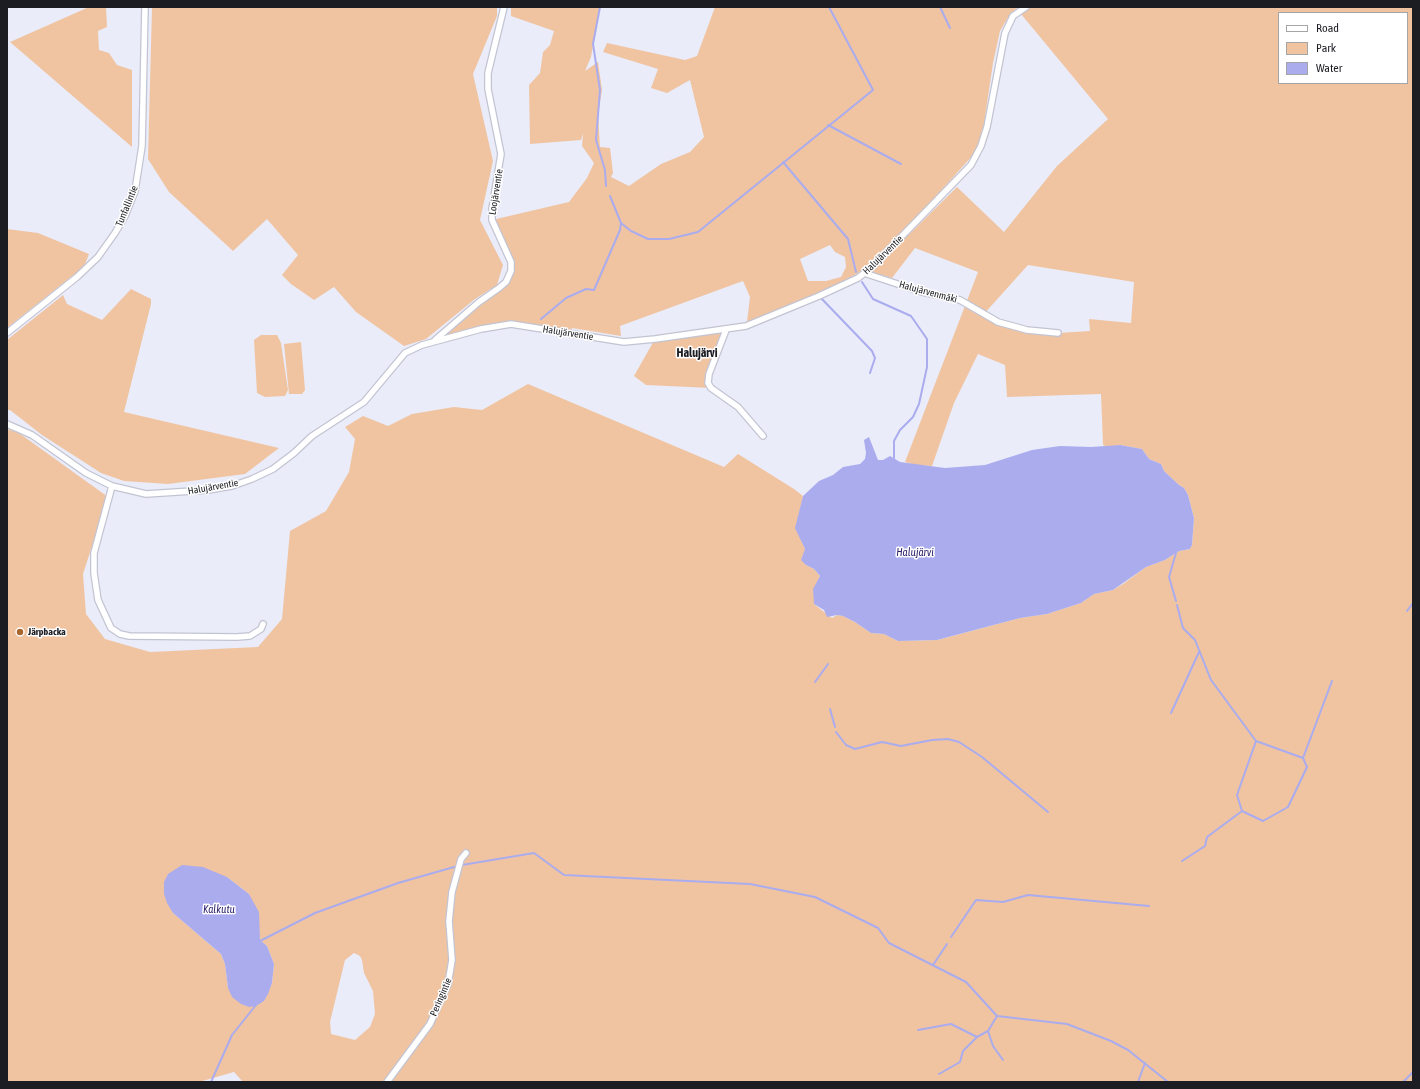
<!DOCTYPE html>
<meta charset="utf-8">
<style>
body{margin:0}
#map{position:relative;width:1420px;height:1089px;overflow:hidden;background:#eaecfa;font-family:"Asap Condensed",sans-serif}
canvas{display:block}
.frame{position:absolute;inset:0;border:8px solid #1c1d22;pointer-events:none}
.legend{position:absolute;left:1278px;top:12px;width:130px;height:72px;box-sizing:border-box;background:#fff;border:1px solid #a4a5a7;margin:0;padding:5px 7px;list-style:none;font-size:12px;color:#1c1d22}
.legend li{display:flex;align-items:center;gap:8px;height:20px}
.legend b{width:20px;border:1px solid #a4a5a7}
</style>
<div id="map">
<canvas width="1420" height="1089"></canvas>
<div class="frame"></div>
<ul class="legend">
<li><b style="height:5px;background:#fff"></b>Road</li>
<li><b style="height:11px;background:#f0c4a1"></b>Park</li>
<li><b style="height:11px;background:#aaacee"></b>Water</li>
</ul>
</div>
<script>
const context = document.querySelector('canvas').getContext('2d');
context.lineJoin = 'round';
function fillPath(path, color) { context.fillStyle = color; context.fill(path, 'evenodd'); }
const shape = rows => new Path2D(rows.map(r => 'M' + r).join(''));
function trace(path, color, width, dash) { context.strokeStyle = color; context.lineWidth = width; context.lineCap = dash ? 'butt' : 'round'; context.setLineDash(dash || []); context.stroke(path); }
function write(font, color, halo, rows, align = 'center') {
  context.font = font + ' "Asap Condensed",sans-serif'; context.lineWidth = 3; context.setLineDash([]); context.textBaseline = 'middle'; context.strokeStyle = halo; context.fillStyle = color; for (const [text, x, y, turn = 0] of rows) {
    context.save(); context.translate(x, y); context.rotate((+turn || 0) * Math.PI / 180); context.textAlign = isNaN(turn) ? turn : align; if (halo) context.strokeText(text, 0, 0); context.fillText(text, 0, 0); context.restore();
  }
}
fillPath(shape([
 [89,7,106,7,107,27,98,31,99,50,109,53,117,65,132,70,132,147,10,42],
 [152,7,497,7,497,16,473,74,493,161,480,220,503,265,497,285,475,299,426,339,404,346,356,312,334,287,314,300,291,284,282,275,298,255,267,219,233,251,169,192,148,159],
 [511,7,600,7,591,57,585,71,598,62,602,90,598,114,600,147,610,148,613,173,611,177,629,186,661,164,690,152,704,137,690,80,667,93,651,88,658,69,603,52,607,43,685,60,697,56,715,7,1018,7,1010,14,1000,31,993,63,984,124,975,153,907,228,861,271,833,288,747,322,750,297,743,281,620,326,621,336,572,328,570,333,511,324,433,342,506,281,511,262,492,220,569,202,587,178,594,163,582,146,583,133,581,140,530,144,529,85,540,73,543,52,550,45,554,31,511,16],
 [830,245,835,252,845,257,846,267,841,277,826,281,808,281,800,259],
 [1032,7,1413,7,1413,1082,243,1082,234,1072,199,1082,7,1082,7,429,19,433,108,497,83,574,86,614,105,639,150,652,258,647,282,619,290,531,326,511,349,472,355,439,345,427,363,416,388,426,412,414,454,407,482,410,528,384,724,467,738,454,794,489,803,496,796,528,805,549,806,565,814,569,820,576,814,589,814,604,832,618,837,615,843,616,855,622,871,633,884,634,898,641,937,640,949,637,1020,618,1047,614,1081,603,1094,594,1113,590,1123,584,1146,567,1165,560,1179,551,1190,549,1192,545,1194,518,1188,495,1184,488,1179,485,1164,471,1161,464,1149,459,1142,449,1120,445,1108,447,1103,445,1101,394,1007,397,1005,365,978,354,954,403,932,466,916,465,905,462,978,272,915,248,892,278,871,272,957,187,1004,232,1057,166,1108,119,1021,14],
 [1279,13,1407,13,1407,83,1279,83],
 [1028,265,1134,282,1131,323,1089,319,1090,331,1058,333,998,322,983,315],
 [227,877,249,894,260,940,267,946,274,964,272,983,264,1001,228,988,225,964,221,954,173,913],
 [354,953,360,956,362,960,364,973,373,991,375,1014,370,1027,355,1040,331,1034,330,1022,345,960],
 [7,229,38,233,89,254,85,264,76,273,7,328],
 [131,289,151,299,151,304,124,412,279,448,245,474,168,484,124,481,101,473,42,435,10,410,7,410,7,340,63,295,67,304,102,320],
 [726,330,709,374,711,388,646,385,634,376,655,339],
 [261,335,277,335,281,343,288,390,285,396,265,397,257,393,254,340],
 [301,342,305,390,302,394,289,394,284,344]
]), '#f0c4a1');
fillPath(shape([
 [869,437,878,460,883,460,890,456,900,462,945,468,985,465,1032,450,1060,446,1091,447,1120,445,1142,449,1149,459,1161,464,1164,471,1179,485,1184,488,1188,495,1194,518,1192,545,1190,549,1179,551,1165,560,1146,567,1113,590,1094,594,1081,603,1047,614,1020,618,937,640,898,641,884,634,871,633,855,622,843,616,837,615,827,617,824,610,814,604,813,589,820,576,814,569,806,565,801,560,805,549,795,528,803,496,819,481,833,475,843,467,860,464,865,459,866,453,864,440],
 [182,865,203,867,227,877,249,894,259,912,260,940,267,946,274,964,272,983,268,994,264,1001,256,1006,249,1007,241,1004,232,997,228,988,225,964,221,954,173,913,167,903,164,894,164,882,168,874]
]), '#aaacee');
trace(shape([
 [600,7,593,44,600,90,596,140,605,170,606,186],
 [940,7,950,28],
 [828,125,901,164],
 [783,162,848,239,856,272],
 [610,196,621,223,631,231,648,239,669,239,698,232,873,90,829,7],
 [862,282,873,299,911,316,927,339,927,367,919,404,913,417,900,430,894,441,894,459],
 [820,297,872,351,875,358,870,373],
 [541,319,566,298,586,289,594,290,620,230,621,223],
 [1176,601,1169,577,1176,553],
 [1177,605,1183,628,1195,640,1211,680,1256,741,1303,758,1307,767,1288,807,1263,821,1242,811,1237,795,1256,741],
 [1407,611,1413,603],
 [815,682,828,664],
 [830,709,835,727],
 [1171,713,1199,652],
 [836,732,846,745,855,749,882,742,901,746,932,740,948,739,959,742,982,757,1048,812],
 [1303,758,1332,681],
 [1182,861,1205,846,1207,837,1242,811],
 [462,865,534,853,564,875,750,884,815,897,878,928,889,943,966,982,997,1016,1067,1024,1111,1041,1128,1050,1168,1082],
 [951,937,976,900,1003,902,1028,895,1149,906],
 [260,941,315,913,398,883,454,867],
 [933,965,947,944],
 [918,1030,951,1024,977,1037],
 [988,1031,993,1046,1003,1060],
 [939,1074,960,1062,963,1051,977,1037,988,1031,997,1016],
 [211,1082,232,1035,256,1005],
 [1138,1082,1145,1063],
 [1403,1082,1413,1072]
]), '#aaacee', 2);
const minor = shape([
 [864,273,922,292,960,300,998,322,1027,330,1058,333],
 [726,330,709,374,708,383,711,388,738,407,763,436],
 [7,333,77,277,98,257,115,233,125,216,135,191,142,146,145,7],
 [435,340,479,302,499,288,506,282,511,271,511,262,492,220,492,209,501,154,488,89,488,73,504,7],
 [7,424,32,435,86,473,112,486,146,494,208,490,232,486,252,479,273,469,294,453,312,436,364,402,405,353,422,345,481,329,511,324,624,342,655,339,746,326,819,296,858,278,871,268,971,165,981,146,987,127,1005,33,1013,16,1026,7],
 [112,486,94,553,94,573,98,600,111,628,120,634,129,636,237,637,250,636,261,629,263,624],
 [387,1082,430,1024,448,984,452,960,449,921,452,892,461,859,466,853]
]);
trace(minor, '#c3c4d2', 8);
trace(minor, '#fff', 5.5);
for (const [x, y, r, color] of [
 [20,632,4,"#a7672f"]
]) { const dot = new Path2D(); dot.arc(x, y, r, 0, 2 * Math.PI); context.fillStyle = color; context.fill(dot); trace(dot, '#fff', 1.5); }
write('10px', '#1c1d22', '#fff', [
 ["Loojärventie",496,192,-81],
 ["Tunfallintie",127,206,-68],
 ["Halujärventie",883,255,-44],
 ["Halujärvenmäki",928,292,15],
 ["Halujärventie",568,333,9],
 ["Halujärventie",213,487,-10],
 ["Peringintie",441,997,-67]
]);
write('bold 10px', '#1c1d22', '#fff', [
 ["Järpbacka",28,632]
], 'left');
write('italic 11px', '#281f69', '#fff', [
 ["Halujärvi",915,553],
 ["Kalkutu",219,910]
]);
write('bold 12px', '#1c1d22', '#fff', [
 ["Halujärvi",697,353]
]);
</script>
